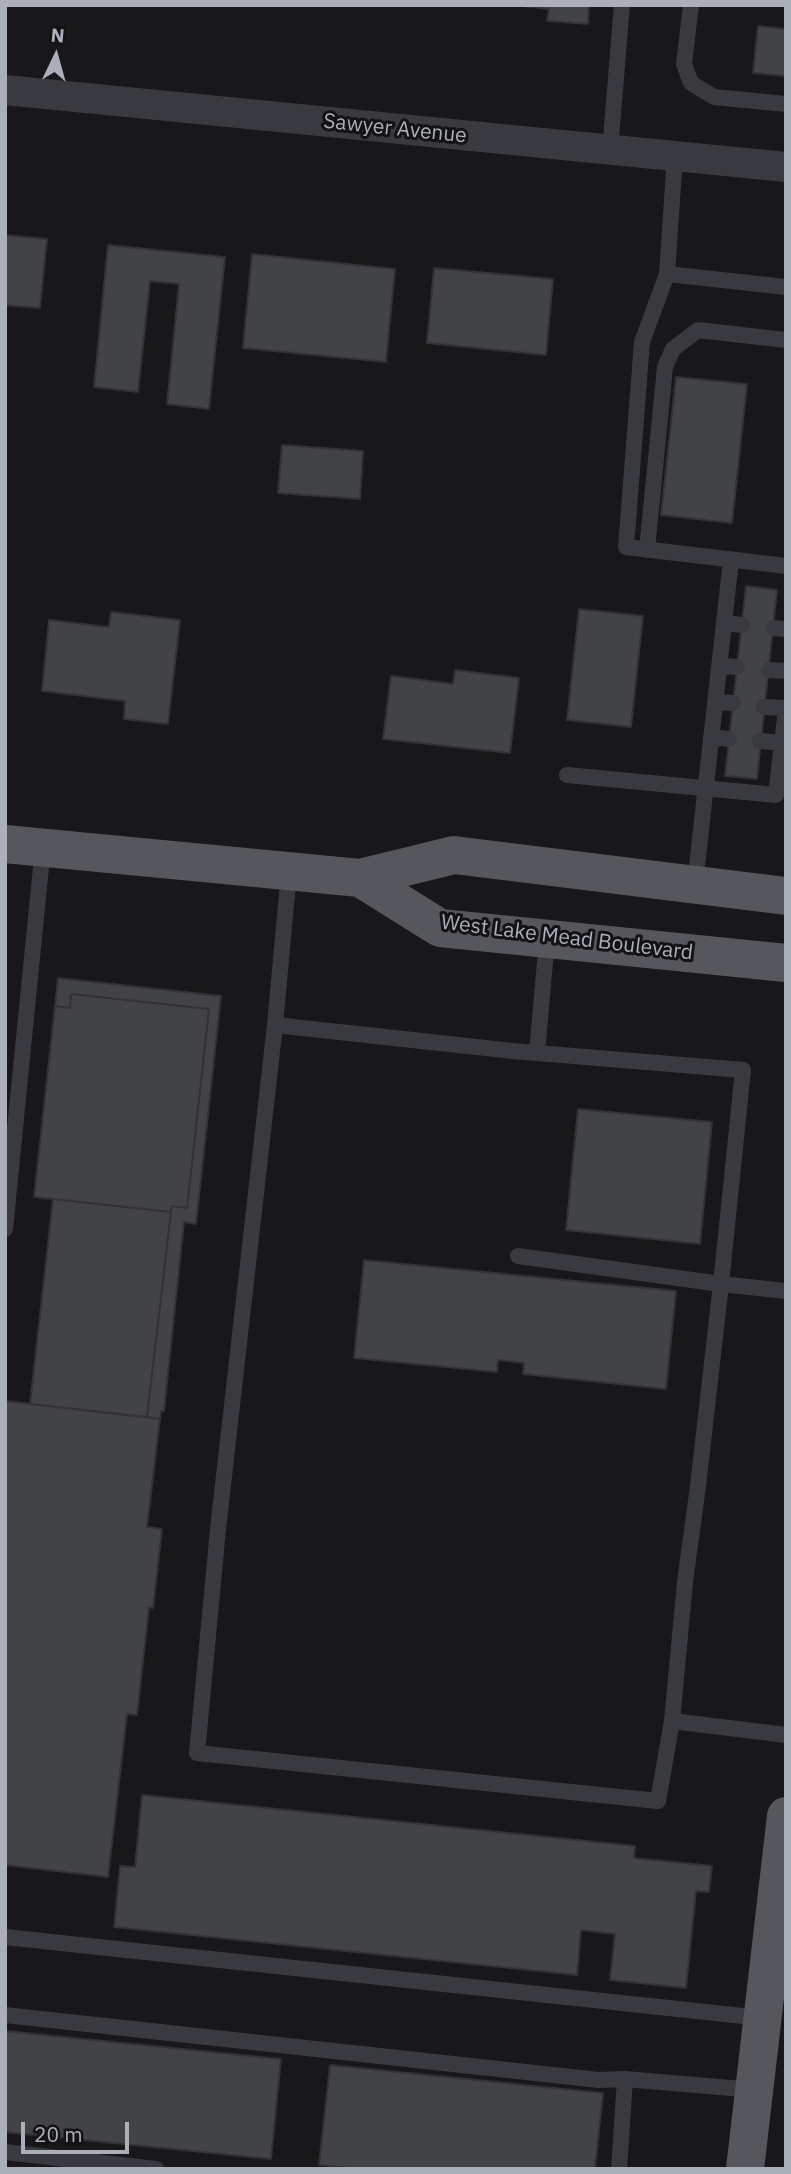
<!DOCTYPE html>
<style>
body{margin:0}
#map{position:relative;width:791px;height:2174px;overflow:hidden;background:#18181a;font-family:"IBM Plex Sans",sans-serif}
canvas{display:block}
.frame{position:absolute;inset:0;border:7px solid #abafb9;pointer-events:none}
.north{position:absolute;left:21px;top:21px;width:70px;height:70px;-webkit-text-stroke:5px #131315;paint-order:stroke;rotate:5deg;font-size:19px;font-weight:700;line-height:28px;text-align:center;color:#abafb9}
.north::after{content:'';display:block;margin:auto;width:24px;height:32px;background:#abafb9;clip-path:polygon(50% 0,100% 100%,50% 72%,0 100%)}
.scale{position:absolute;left:21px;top:2122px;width:108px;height:32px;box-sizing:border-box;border:4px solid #abafb9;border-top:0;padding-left:9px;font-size:21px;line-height:24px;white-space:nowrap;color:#abafb9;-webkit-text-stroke:5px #131315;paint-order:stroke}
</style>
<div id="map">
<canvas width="791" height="2174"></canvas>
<div class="frame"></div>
<div class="north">N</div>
<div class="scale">20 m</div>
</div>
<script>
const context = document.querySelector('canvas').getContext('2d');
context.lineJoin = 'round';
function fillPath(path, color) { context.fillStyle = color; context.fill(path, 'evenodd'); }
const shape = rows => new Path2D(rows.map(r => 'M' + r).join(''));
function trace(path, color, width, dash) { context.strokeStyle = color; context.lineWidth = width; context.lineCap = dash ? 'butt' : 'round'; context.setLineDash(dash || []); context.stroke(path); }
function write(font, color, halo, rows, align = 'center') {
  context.font = font + ' "IBM Plex Sans",sans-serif'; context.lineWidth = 6; context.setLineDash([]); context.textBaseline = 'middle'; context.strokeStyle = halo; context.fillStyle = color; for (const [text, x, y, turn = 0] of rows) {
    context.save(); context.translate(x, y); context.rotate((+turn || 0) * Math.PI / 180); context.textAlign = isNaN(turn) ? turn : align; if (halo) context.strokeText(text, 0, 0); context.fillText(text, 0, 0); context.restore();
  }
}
const building = shape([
 [514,5,589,5,588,24,547,21,549,9,514,5],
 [786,23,786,76,753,73,758,26,785,29,786,23],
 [5,235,47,239,40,308,5,305,5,235],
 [108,245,225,257,209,409,167,404,179,284,150,281,138,392,94,387,108,245],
 [252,254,395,269,386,362,243,348,252,254],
 [434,268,553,279,546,355,427,343,434,268],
 [676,377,747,384,732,523,661,515,676,377],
 [282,445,363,451,360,499,278,493,282,445],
 [746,586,777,590,757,779,725,776,746,586],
 [579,609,643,616,631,727,567,720,579,609],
 [111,612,180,620,168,724,124,719,125,701,42,691,49,620,109,627,111,612],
 [455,670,519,678,510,753,383,739,391,676,453,684,455,670],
 [58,978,221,996,196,1224,184,1222,164,1411,161,1411,160,1419,147,1417,171,1212,172,1206,187,1208,209,1009,71,994,70,1008,55,1006,58,978],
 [71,994,209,1009,187,1208,172,1206,171,1212,34,1197,55,1006,70,1008,71,994],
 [578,1109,712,1122,700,1244,566,1230,578,1109],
 [53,1199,171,1212,147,1417,30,1404,53,1199],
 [364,1260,676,1291,666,1389,523,1374,524,1363,498,1360,497,1372,354,1358,364,1260],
 [5,1401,160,1419,147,1527,162,1529,153,1608,149,1607,137,1715,127,1714,108,1877,5,1865,5,1401],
 [142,1795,635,1846,634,1858,712,1866,709,1892,696,1891,686,1988,610,1980,615,1934,581,1930,577,1975,114,1927,120,1866,135,1867,142,1795],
 [5,2031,281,2059,271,2159,5,2132,5,2031],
 [330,2065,603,2093,595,2169,358,2169,319,2165,330,2065]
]);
fillPath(building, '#424347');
trace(building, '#323236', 2);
trace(shape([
 [691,5,684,64,691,83,714,97,786,104],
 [610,150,622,5],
 [675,156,667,274,642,342,626,547,786,566],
 [667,274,786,287],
 [647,550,665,367,673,349,698,330,786,340],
 [724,623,742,625],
 [773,628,786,629],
 [719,666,737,667],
 [769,670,786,671],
 [716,702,733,703],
 [764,707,786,708],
 [711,737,729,739],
 [760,741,782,743],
 [567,775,776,795,786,710],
 [289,872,275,1025,513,1051,743,1070,721,1284,786,1291],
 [695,884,731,560],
 [275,1025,218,1529,197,1753,658,1801,672,1721,786,1735],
 [537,1053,547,939],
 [5,1229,43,847],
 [518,1256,721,1284,698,1486,685,1582,672,1721],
 [5,1937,762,2018],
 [5,2015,599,2080,625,2079],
 [5,2152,156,2169],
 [619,2169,625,2079,754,2090]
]), '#393a3f', 16);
trace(shape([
 [5,90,786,167]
]), '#393a3f', 30);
trace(shape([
 [5,844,360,878,454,855,786,896],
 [360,878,440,928,786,963],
 [745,2169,786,1816]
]), '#55575d', 38);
write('21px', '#abafb9', '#131315', [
 ["Sawyer Avenue",395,129,6],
 ["West Lake Mead Boulevard",567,938,7]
]);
</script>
